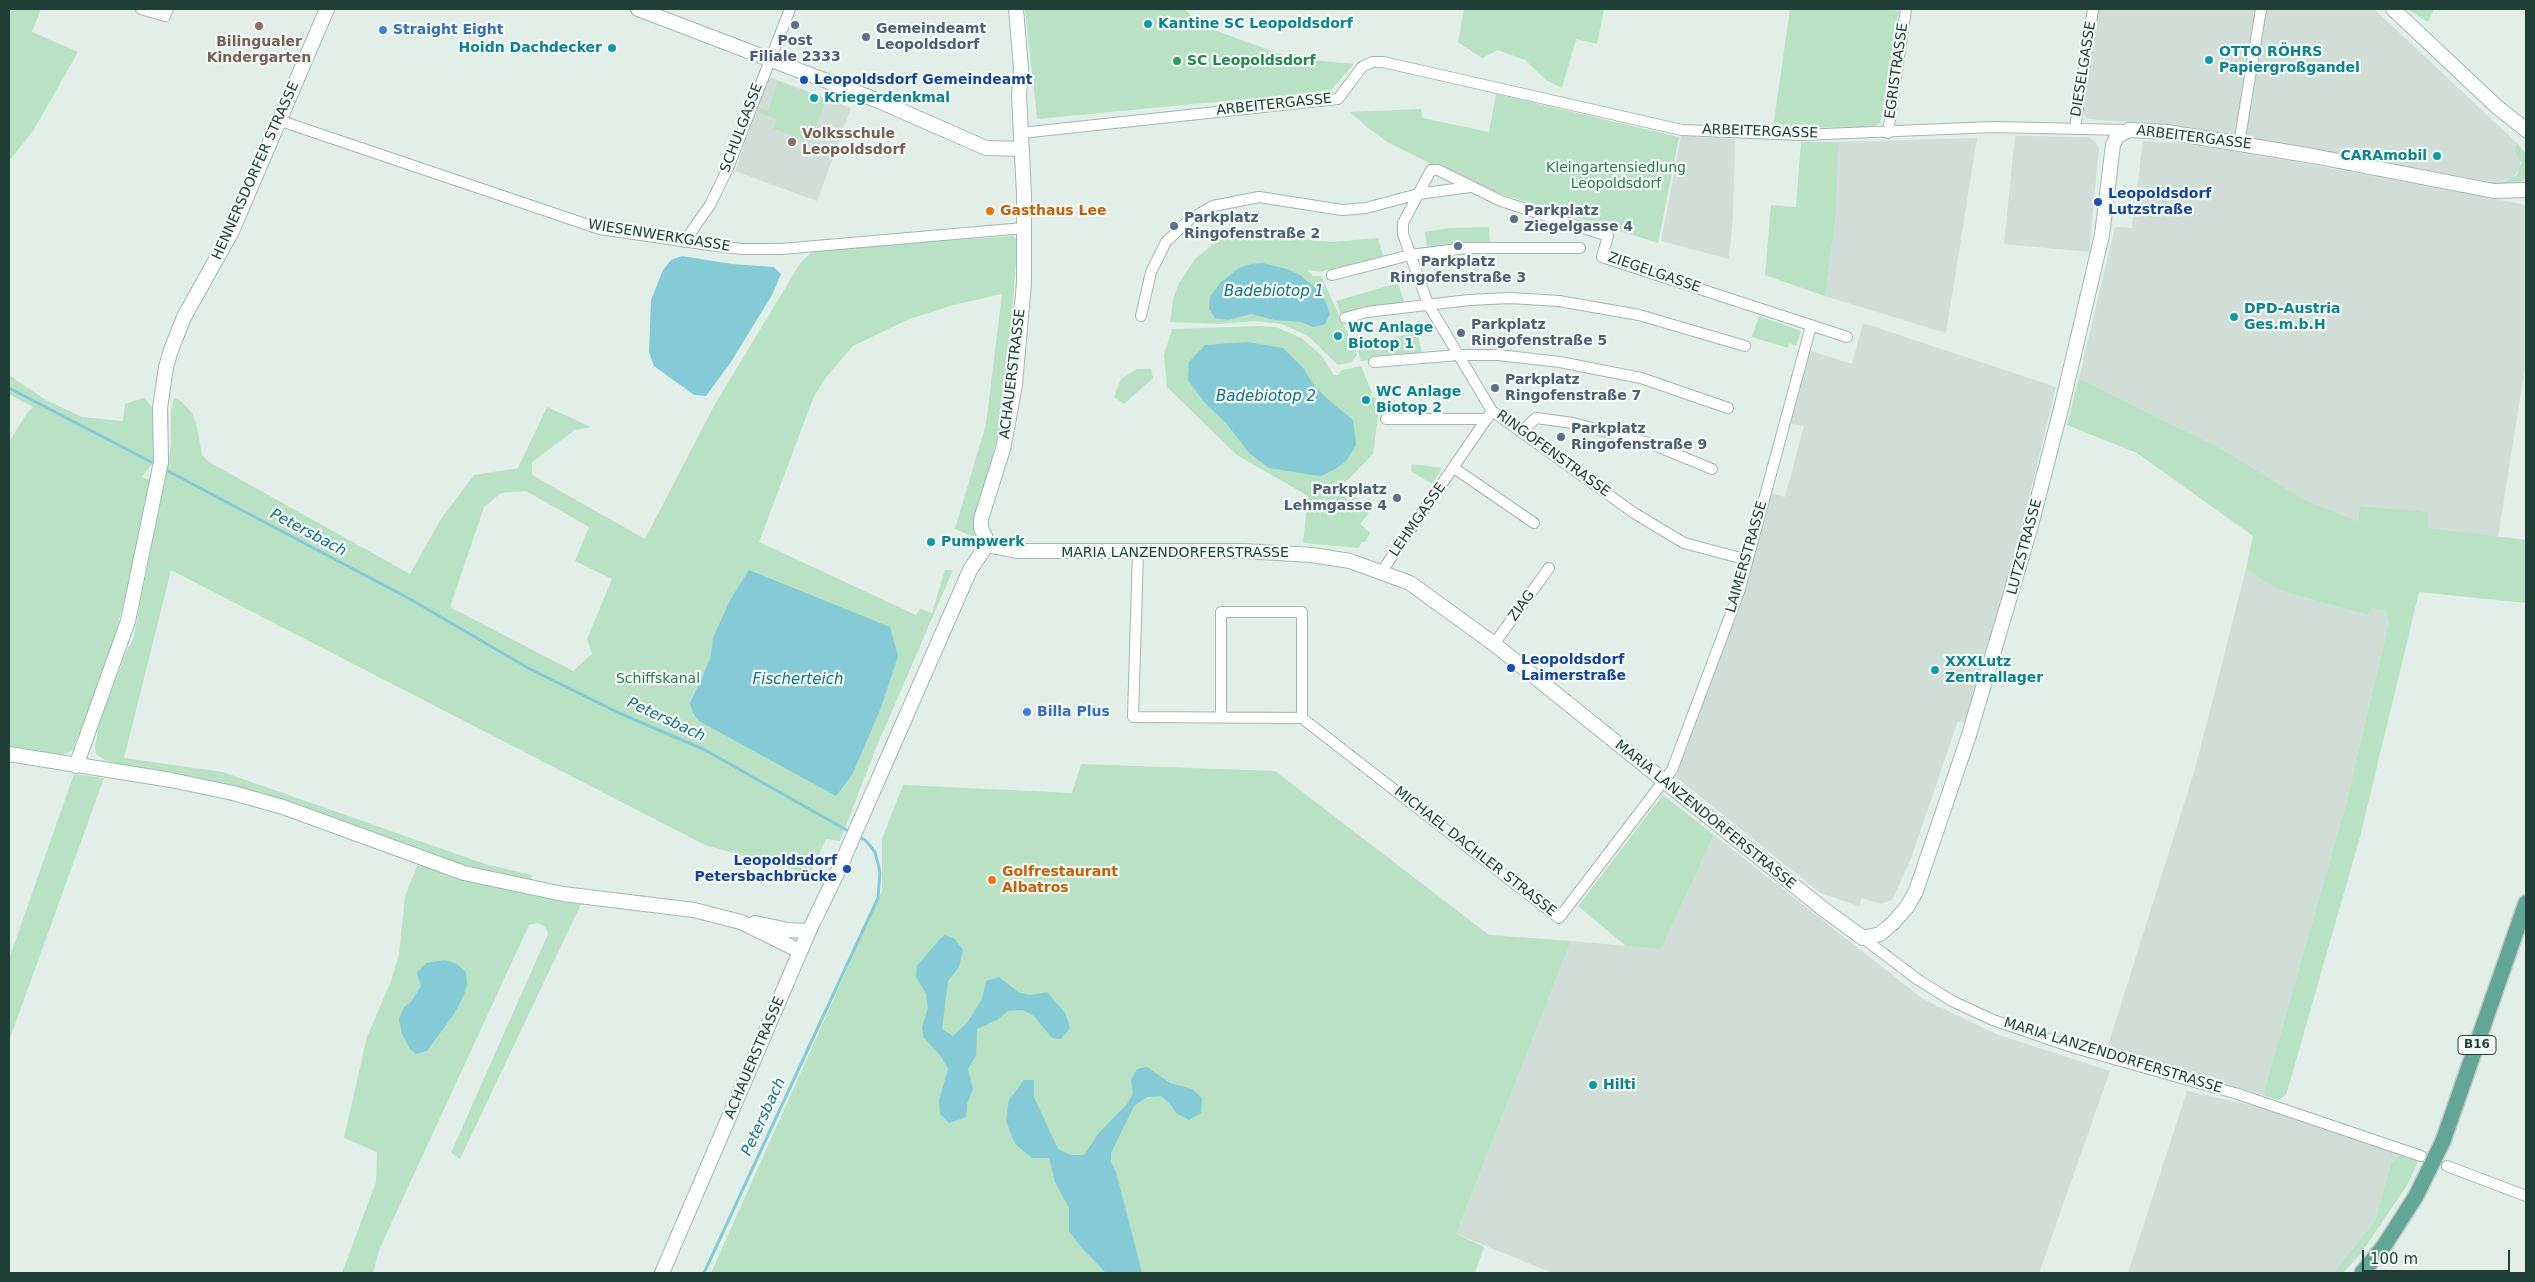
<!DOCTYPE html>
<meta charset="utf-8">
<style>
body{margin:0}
#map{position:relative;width:2535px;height:1282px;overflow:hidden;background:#e2eee8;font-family:"DejaVu Sans",sans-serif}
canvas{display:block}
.frame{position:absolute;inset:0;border:10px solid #204037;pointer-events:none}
.scale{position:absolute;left:2362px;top:1250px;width:148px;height:22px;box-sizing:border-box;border:2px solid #204037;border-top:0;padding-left:6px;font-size:15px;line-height:18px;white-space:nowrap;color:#204037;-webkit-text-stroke:4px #f3faf6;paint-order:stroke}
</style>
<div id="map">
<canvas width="2535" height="1282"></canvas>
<div class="frame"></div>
<div class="scale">100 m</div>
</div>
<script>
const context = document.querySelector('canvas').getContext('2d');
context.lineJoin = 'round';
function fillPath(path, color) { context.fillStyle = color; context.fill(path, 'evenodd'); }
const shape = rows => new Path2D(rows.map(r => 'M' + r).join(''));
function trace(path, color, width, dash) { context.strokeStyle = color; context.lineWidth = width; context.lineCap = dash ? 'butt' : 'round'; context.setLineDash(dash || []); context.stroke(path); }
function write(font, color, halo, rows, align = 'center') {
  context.font = font + ' "DejaVu Sans",sans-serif'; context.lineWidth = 4.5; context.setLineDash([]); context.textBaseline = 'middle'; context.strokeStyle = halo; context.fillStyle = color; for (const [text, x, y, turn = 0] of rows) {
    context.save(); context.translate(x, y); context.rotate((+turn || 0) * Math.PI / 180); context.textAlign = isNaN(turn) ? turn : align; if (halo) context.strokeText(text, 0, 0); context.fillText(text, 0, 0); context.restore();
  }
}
fillPath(shape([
 [2098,9,2374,9,2518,144,2514,148,2520,157,2520,168,2512,179,2492,182,2179,126,2088,119,2083,114],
 [769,77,851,108,817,201,735,171],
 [1681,136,1735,139,1733,214,1729,259,1661,241],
 [2015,136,2089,137,2095,141,2099,148,2089,252,2004,244],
 [1977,138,1946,333,1825,296,1836,214,1839,142],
 [2143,141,2181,143,2297,162,2526,205,2526,361,2498,537,2427,528,2429,512,2360,506,2358,521,2308,502,2224,450,2079,378,2115,227,2132,228],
 [1863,323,2056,387,2016,550,1965,723,1958,721,1910,861,1892,900,1881,904,1862,898,1859,906,1820,893,1676,777,1741,598,1770,493,1785,497,1804,426,1789,423,1808,350,1852,364],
 [2246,569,2278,590,2368,615,2372,608,2385,610,2389,622,2346,804,2263,1095,2107,1049,2195,769],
 [1714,835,1923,999,1996,1034,2110,1071,2039,1273,1553,1273,1456,1234,1571,941,1661,949],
 [2187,1091,2263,1108,2401,1155,2391,1163,2375,1221,2333,1273,2128,1273]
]), '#d0ded7');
fillPath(shape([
 [9,9,41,9,32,32,78,52,33,131,9,161],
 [1025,9,1184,9,1203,26,1291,58,1354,64,1330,91,1037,119],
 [1464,9,1604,9,1597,44,1576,39,1562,88,1546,80,1525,60,1498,50,1482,58,1458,42],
 [1790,9,1882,9,1899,11,1880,123,1872,127,1773,128],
 [2407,9,2434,9,2428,22],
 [778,81,811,93,809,99,816,102,818,97,826,99,810,142,774,129,777,119,759,113,761,108,768,111],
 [1496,94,1679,137,1658,243,1476,186,1389,143,1368,128,1350,112,1421,109,1422,118,1489,132],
 [1801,142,1839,142,1836,214,1825,296,1765,275,1771,205,1796,207],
 [2518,144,2526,154,2526,179,2517,184,2495,185,2492,182,2506,181,2517,175,2521,163,2514,148],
 [1489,227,1490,242,1427,247,1425,232,1449,228],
 [1251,230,1270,230,1310,240,1332,242,1378,238,1383,256,1320,272,1307,270,1313,276,1321,276,1357,354,1352,362,1338,365,1308,336,1282,324,1255,321,1220,324,1170,322,1173,300,1179,283,1195,259,1216,242,1233,234],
 [1013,236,1017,240,1016,262,1009,354,997,437,988,476,973,520,974,537,955,529,986,424,1002,294,953,305,907,320,853,346,827,376,814,396,759,542,916,615,920,609,932,613,945,570,953,570,876,748,840,841,826,839,810,874,705,845,171,570,124,758,223,772,485,864,532,875,531,883,484,873,270,796,224,784,119,764,105,760,96,754,95,747,99,724,127,650,133,640,171,446,171,410,174,398,181,401,192,413,197,427,202,455,209,462,410,574,441,519,474,475,518,468,547,407,591,427,575,430,532,462,532,475,645,539,715,404,801,262,811,253,818,250],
 [526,491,589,527,575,561,612,579,587,639,592,654,573,671,450,607,484,507,501,493],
 [713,638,880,711,690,703,710,659],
 [1398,283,1404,302,1341,315,1336,301],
 [1759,316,1801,331,1796,346,1789,343,1788,348,1752,337],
 [1262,326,1276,327,1301,338,1321,355,1334,375,1338,375,1342,370,1361,366,1372,393,1371,397,1375,397,1379,409,1373,454,1341,487,1371,510,1360,524,1370,533,1365,542,1361,542,1359,548,1303,543,1308,496,1237,455,1167,387,1164,355,1172,329],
 [1417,333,1422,352,1361,361,1356,344],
 [1137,369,1151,369,1153,378,1124,404,1114,397,1121,379],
 [9,375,46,400,82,417,123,421,125,404,144,398,154,409,156,459,142,477,152,481,140,546,104,673,72,751,58,756,9,748,9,442,27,413,33,407,9,394],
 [2079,378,2224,450,2308,502,2358,521,2360,506,2429,512,2428,528,2526,540,2526,603,2419,592,2360,837,2286,1095,2279,1100,2263,1095,2346,804,2389,622,2385,610,2372,608,2368,615,2278,590,2246,569,2253,536,2137,453,2067,425],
 [1412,464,1442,468,1432,484,1411,471],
 [1081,764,1275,771,1489,935,1571,941,1456,1234,1484,1247,1475,1273,711,1273,882,891,882,839,903,785,1072,793],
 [74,774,104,778,9,1041,9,959],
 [1663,795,1714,835,1661,949,1626,946,1578,906],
 [418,864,478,883,581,904,460,1159,451,1153,548,934,545,927,538,923,529,925,379,1250,373,1273,342,1273,376,1182,377,1152,344,1138,367,1037,391,981,399,954,405,896],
 [2401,1155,2414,1158,2418,1162,2406,1187,2359,1256,2343,1273,2333,1273,2375,1221,2391,1163]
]), '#b9e1c3');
fillPath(shape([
 [682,256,732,264,774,267,781,274,772,295,731,362,706,396,694,395,654,366,649,352,651,300,663,270,671,260],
 [1263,263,1287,269,1300,275,1319,291,1326,302,1330,314,1325,324,1313,327,1301,322,1275,320,1251,314,1228,320,1215,318,1209,309,1210,297,1220,283,1239,268,1251,264],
 [1248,342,1283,348,1304,369,1313,384,1324,396,1353,420,1356,445,1346,461,1335,469,1321,476,1312,475,1269,468,1250,454,1226,423,1204,402,1188,380,1189,362,1205,345],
 [749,570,890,627,898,656,880,710,852,775,836,796,699,721,693,713,690,703,710,659,713,638,730,600],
 [945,935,955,939,963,950,959,967,948,981,942,1029,953,1036,967,1023,982,999,986,981,999,977,1018,992,1030,995,1047,992,1065,1013,1070,1028,1061,1039,1052,1038,1034,1016,1023,1010,1008,1011,997,1020,977,1029,976,1056,968,1069,973,1089,967,1104,966,1117,949,1123,940,1114,939,1101,948,1069,940,1055,924,1038,922,1028,928,1007,926,994,916,977,917,966,939,940],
 [445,960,457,964,466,972,467,984,464,995,454,1014,427,1051,416,1054,410,1049,402,1034,399,1019,401,1014,404,1007,411,1002,421,986,417,973,426,963],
 [1147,1067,1170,1083,1192,1089,1202,1098,1201,1113,1189,1120,1176,1113,1170,1104,1161,1096,1147,1097,1134,1106,1111,1153,1111,1162,1116,1172,1142,1273,1106,1273,1081,1247,1069,1231,1069,1208,1055,1182,1049,1158,1032,1158,1015,1144,1006,1121,1009,1100,1024,1080,1034,1080,1034,1097,1058,1149,1071,1155,1084,1155,1098,1134,1127,1104,1133,1094,1131,1080,1137,1069]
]), '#85cbd7');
trace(shape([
 [9,388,157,465],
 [164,469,410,599,528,668,619,713,705,750,850,832],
 [704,1273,878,898,880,872,875,852,866,841,858,836]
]), '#85cbd7', 3);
const street = shape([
 [141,9,165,16,168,9],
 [281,121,600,229,709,245,742,249,781,249,1024,228],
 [2075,128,2093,9],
 [1021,133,1338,99,1362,67,1372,62,1383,62,1682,130,1801,135,1993,127,2126,130],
 [1888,133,1906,9],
 [2239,144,2261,9],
 [684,242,710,205,728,168,790,9],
 [1332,275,1410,255,1467,248,1580,248],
 [1141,316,1151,272,1166,242,1190,219,1213,206,1259,197,1342,210,1366,208,1418,194,1470,187],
 [1345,318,1367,312,1469,300,1510,298,1559,301,1639,315,1745,346],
 [1374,362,1458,355,1498,355,1560,362,1641,378,1728,408],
 [1386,419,1487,419],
 [1522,431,1536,418,1573,423,1649,443,1712,469],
 [1454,468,1534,523],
 [1138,552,1133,717,1302,718,1559,918,1672,770,1739,592,1811,326],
 [1748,560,1684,543,1634,513,1492,411,1428,304,1403,234,1403,223,1431,170,1438,170,1501,201,1608,236,1602,257,1847,337],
 [1382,571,1492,411],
 [1494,644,1549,568],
 [1221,717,1221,612,1302,612,1302,718],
 [1863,938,1917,979,1952,1001,1993,1020,2075,1048,2238,1094,2421,1156],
 [2447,1166,2526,1196]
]);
const secondary = shape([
 [638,9,879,101,986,148,1022,149],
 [1016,9,1021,68,1019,95,1024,194,1024,283,1015,384,1008,423,1003,449,981,519,981,528,988,543,992,546,1017,551,1243,551,1312,555,1350,561,1410,583,1494,644,1822,908,1863,938,1880,934,1893,923,1907,907,1916,891,1969,735,2030,529,2062,405,2102,235,2113,145,2117,136,2129,130,2167,132,2313,156,2494,191,2526,190],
 [2393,9,2496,106,2526,130],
 [9,754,171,780,233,793,283,807,464,873,563,894,694,910,741,922,800,951],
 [76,766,128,621,161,462,160,408,166,367,171,350,184,317,232,231,327,9],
 [755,923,788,930,809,931],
 [662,1273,809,931,839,869,970,570,988,543]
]);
const primary = shape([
 [2443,1141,2526,903],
 [2362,1273,2384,1246,2416,1196]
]);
trace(street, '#a4b6af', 12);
trace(secondary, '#9fbab1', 16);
trace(primary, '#c1cac7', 18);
trace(street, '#fff', 10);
trace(secondary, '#fff', 14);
trace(primary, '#62a795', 15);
const primaryBridge = shape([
 [2416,1196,2443,1141]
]);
trace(primaryBridge, '#c1cac7', 18, []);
trace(primaryBridge, '#62a795', 15);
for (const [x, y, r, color] of [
 [1148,24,5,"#0f9aa8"],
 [795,25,5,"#5c6f8a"],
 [259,26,5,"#8d6e63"],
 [383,30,5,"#3f7fe0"],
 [866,37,5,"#5c6f8a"],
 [612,48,5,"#0f9aa8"],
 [2209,60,5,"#0f9aa8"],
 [1177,61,5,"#2e9e5b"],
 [804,80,5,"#1a4fb4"],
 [814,98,5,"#0f9aa8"],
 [792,142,5,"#8d6e63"],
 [2437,156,5,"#0f9aa8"],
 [2098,202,5,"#1a4fb4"],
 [990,211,5,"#e8710a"],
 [1514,219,5,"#5c6f8a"],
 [1174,226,5,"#5c6f8a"],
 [1458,246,5,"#5c6f8a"],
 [2234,317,5,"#0f9aa8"],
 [1461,333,5,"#5c6f8a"],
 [1338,336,5,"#0f9aa8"],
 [1495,388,5,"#5c6f8a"],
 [1366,400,5,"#0f9aa8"],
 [1561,437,5,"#5c6f8a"],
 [1397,498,5,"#5c6f8a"],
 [931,542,5,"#0f9aa8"],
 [1511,668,5,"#1a4fb4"],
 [1935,670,5,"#0f9aa8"],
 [1027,712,5,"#3f7fe0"],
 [847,869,5,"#1a4fb4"],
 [992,880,5,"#e8710a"],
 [1593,1085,5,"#0f9aa8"]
]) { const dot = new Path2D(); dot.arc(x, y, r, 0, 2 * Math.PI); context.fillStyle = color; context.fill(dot); trace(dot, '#f3faf6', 2); }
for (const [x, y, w] of [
 [2477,1045,38]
]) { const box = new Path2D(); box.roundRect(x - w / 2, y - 9.5, w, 19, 4); context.fillStyle = '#f3faf6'; context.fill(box); trace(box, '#204037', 1); }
write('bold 12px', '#204037', null, [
 ["B16",2477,1045]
]);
write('bold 14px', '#0d838f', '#f3faf6', [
 ["Kantine SC Leopoldsdorf",1158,24],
 ["Hoidn Dachdecker",602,48,"right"],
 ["OTTO RÖHRS",2219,52],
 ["Papiergroßgandel",2219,68],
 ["Kriegerdenkmal",824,98],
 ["CARAmobil",2427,156,"right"],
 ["DPD-Austria",2244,309],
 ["Ges.m.b.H",2244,325],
 ["WC Anlage",1348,328],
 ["Biotop 1",1348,344],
 ["WC Anlage",1376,392],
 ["Biotop 2",1376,408],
 ["Pumpwerk",941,542],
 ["XXXLutz",1945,662],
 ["Zentrallager",1945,678],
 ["Hilti",1603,1085]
], 'left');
write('bold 14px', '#4e5e75', '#f3faf6', [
 ["Gemeindeamt",876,29],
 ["Leopoldsdorf",876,45],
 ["Post",795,41,"center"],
 ["Filiale 2333",795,57,"center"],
 ["Parkplatz",1524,211],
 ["Ziegelgasse 4",1524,227],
 ["Parkplatz",1184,218],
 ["Ringofenstraße 2",1184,234],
 ["Parkplatz",1458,262,"center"],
 ["Ringofenstraße 3",1458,278,"center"],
 ["Parkplatz",1471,325],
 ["Ringofenstraße 5",1471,341],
 ["Parkplatz",1505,380],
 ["Ringofenstraße 7",1505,396],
 ["Parkplatz",1571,429],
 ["Ringofenstraße 9",1571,445],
 ["Parkplatz",1387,490,"right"],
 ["Lehmgasse 4",1387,506,"right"]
], 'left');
write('bold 14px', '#366cbe', '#f3faf6', [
 ["Straight Eight",393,30],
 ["Billa Plus",1037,712]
], 'left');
write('bold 14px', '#785e54', '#f3faf6', [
 ["Bilingualer",259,42],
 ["Kindergarten",259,58],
 ["Volksschule",802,134,"left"],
 ["Leopoldsdorf",802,150,"left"]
]);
write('bold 14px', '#27864d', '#f3faf6', [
 ["SC Leopoldsdorf",1187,61]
], 'left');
write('14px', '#204037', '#f3faf6', [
 ["DIESELGASSE",2084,69,-81],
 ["EGRISTRASSE",1897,71,-82],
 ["ARBEITERGASSE",1274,105,-6],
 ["SCHULGASSE",742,128,-69],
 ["ARBEITERGASSE",1760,132,2],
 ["ARBEITERGASSE",2194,138,7],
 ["HENNERSDORFER STRASSE",256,171,-66],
 ["WIESENWERKGASSE",659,236,9],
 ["ZIEGELGASSE",1654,273,19],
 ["ACHAUERSTRASSE",1013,374,-83],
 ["RINGOFENSTRASSE",1553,454,36],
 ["LEHMGASSE",1418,520,-55],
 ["LUTZSTRASSE",2025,547,-75],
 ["MARIA LANZENDORFERSTRASSE",1175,553],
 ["LAIMERSTRASSE",1747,557,-74],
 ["ZIAG",1522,606,-54],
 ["MARIA LANZENDORFERSTRASSE",1705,815,39],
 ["MICHAEL DACHLER STRASSE",1475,852,38],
 ["MARIA LANZENDORFERSTRASSE",2113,1056,17],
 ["ACHAUERSTRASSE",755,1058,-67]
]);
write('bold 14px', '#164399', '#f3faf6', [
 ["Leopoldsdorf Gemeindeamt",814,80],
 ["Leopoldsdorf",2108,194],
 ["Lutzstraße",2108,210],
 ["Leopoldsdorf",1521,660],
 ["Laimerstraße",1521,676],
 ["Leopoldsdorf",837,861,"right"],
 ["Petersbachbrücke",837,877,"right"]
], 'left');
write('14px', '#267b46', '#f3faf6', [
 ["Kleingartensiedlung",1616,168],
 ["Leopoldsdorf",1616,184],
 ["Schiffskanal",658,679]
]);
write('bold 14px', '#c56008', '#f3faf6', [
 ["Gasthaus Lee",1000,211],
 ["Golfrestaurant",1002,872],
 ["Albatros",1002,888]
], 'left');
write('italic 15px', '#147182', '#f3faf6', [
 ["Badebiotop 1",1274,292],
 ["Badebiotop 2",1266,397],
 ["Petersbach",308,533,28],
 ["Fischerteich",798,680],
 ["Petersbach",666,720,25],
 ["Petersbach",764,1117,-65]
]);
</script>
